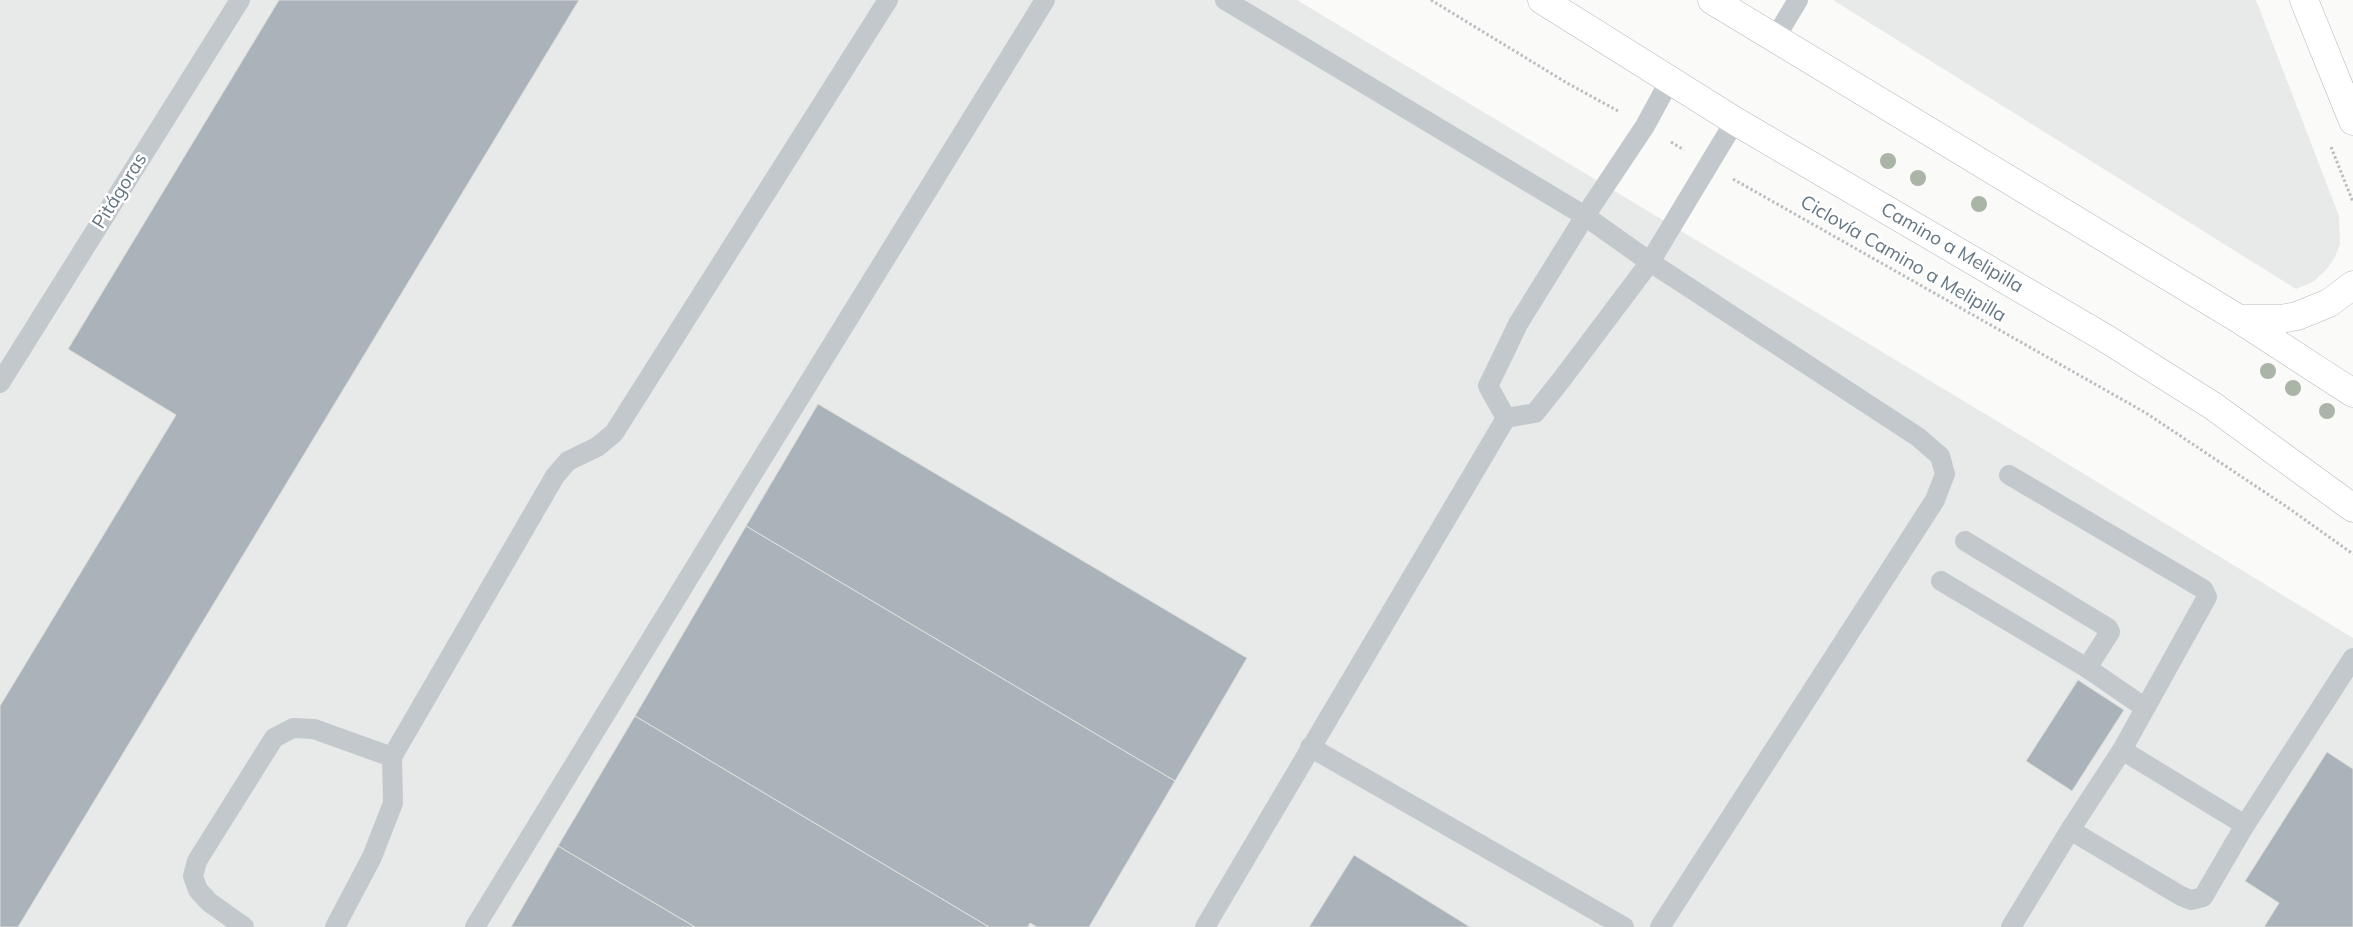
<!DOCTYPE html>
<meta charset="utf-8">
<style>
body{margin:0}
canvas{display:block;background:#fafaf8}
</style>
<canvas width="2353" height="927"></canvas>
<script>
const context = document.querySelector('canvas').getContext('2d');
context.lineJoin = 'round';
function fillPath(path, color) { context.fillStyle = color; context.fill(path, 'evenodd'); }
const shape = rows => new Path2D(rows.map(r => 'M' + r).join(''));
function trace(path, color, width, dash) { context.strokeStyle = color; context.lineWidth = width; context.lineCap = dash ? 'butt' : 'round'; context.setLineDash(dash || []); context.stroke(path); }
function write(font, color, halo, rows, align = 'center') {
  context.font = font + ' Mulish,sans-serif'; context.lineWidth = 5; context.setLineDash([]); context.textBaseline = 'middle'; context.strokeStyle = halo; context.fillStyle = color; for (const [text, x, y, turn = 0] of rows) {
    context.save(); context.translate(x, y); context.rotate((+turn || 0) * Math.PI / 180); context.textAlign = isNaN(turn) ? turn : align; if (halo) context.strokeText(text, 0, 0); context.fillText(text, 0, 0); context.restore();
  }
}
fillPath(shape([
 [0,0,1297,0,2012,430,2353,638,2353,927,0,927],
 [1833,0,2256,0,2339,216,2340,244,2335,257,2327,269,2313,282,2296,289]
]), '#e8e9e9');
const building = shape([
 [279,0,579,0,18,927,0,927,0,706,176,415,68,349,279,0],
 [818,404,1247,658,1175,781,746,526,818,404],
 [746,526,1175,781,1089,927,1037,927,1030,923,1028,927,989,927,635,716,746,526],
 [2078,680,2124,710,2072,791,2026,761,2078,680],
 [635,716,989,927,695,927,558,846,635,716],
 [2327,752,2353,769,2353,927,2264,927,2279,903,2245,881,2327,752],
 [558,846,695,927,511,927,558,846],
 [1354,855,1470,927,1309,927,1354,855]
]);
fillPath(building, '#aab3b9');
trace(building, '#dcdcda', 1);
const primary = shape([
 [1542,0,1735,121,2105,338,2213,406,2353,508],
 [1712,0,2239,319,2353,393],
 [2304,0,2353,121],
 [2239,319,2281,319,2297,316,2329,303,2353,285]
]);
trace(primary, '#b5babe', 29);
trace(shape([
 [1431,0,1567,83,1620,112],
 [1671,142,1684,150],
 [2331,147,2353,202],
 [1733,179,2146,413,2287,507,2353,554]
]), '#bbbfc2', 3, [2.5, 2.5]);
trace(shape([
 [1225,0,1585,216,1650,262,1918,437,1940,456,1945,474,1935,500,1660,927],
 [1775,38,1798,0],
 [0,383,240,0],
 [1506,418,1488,386,1508,345,1518,324,1585,216,1645,126,1670,80],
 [2009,475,2203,589,2207,597,2122,750,2245,825],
 [1965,541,2108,628,2110,632,2087,668,2144,707],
 [1941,581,2087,668],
 [1310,747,1624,927],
 [2070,830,2122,750],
 [244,927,209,902,198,890,193,876,197,861,274,738,293,728,314,729,392,757],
 [335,927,372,857,393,803,392,757,555,476,568,461,597,447,614,433,888,0],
 [475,927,721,525,1045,0],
 [1205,927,1506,418,1535,413,1562,379,1650,262,1735,121],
 [2011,927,2070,830,2181,896,2191,900,2203,897,2245,825,2353,658]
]), '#c3c8cc', 20);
trace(primary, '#fff', 28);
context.fillStyle = '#aab4a7';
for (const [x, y] of [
 [1888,161],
 [1918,178],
 [1979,204],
 [2268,371],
 [2293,388],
 [2327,411]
]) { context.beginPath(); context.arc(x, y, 8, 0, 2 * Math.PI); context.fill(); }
write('19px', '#657683', '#fff', [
 ["Pitágoras",120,191,-58],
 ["Camino a Melipilla",1952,248,30],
 ["Ciclovía Camino a Melipilla",1903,259,30]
]);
</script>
